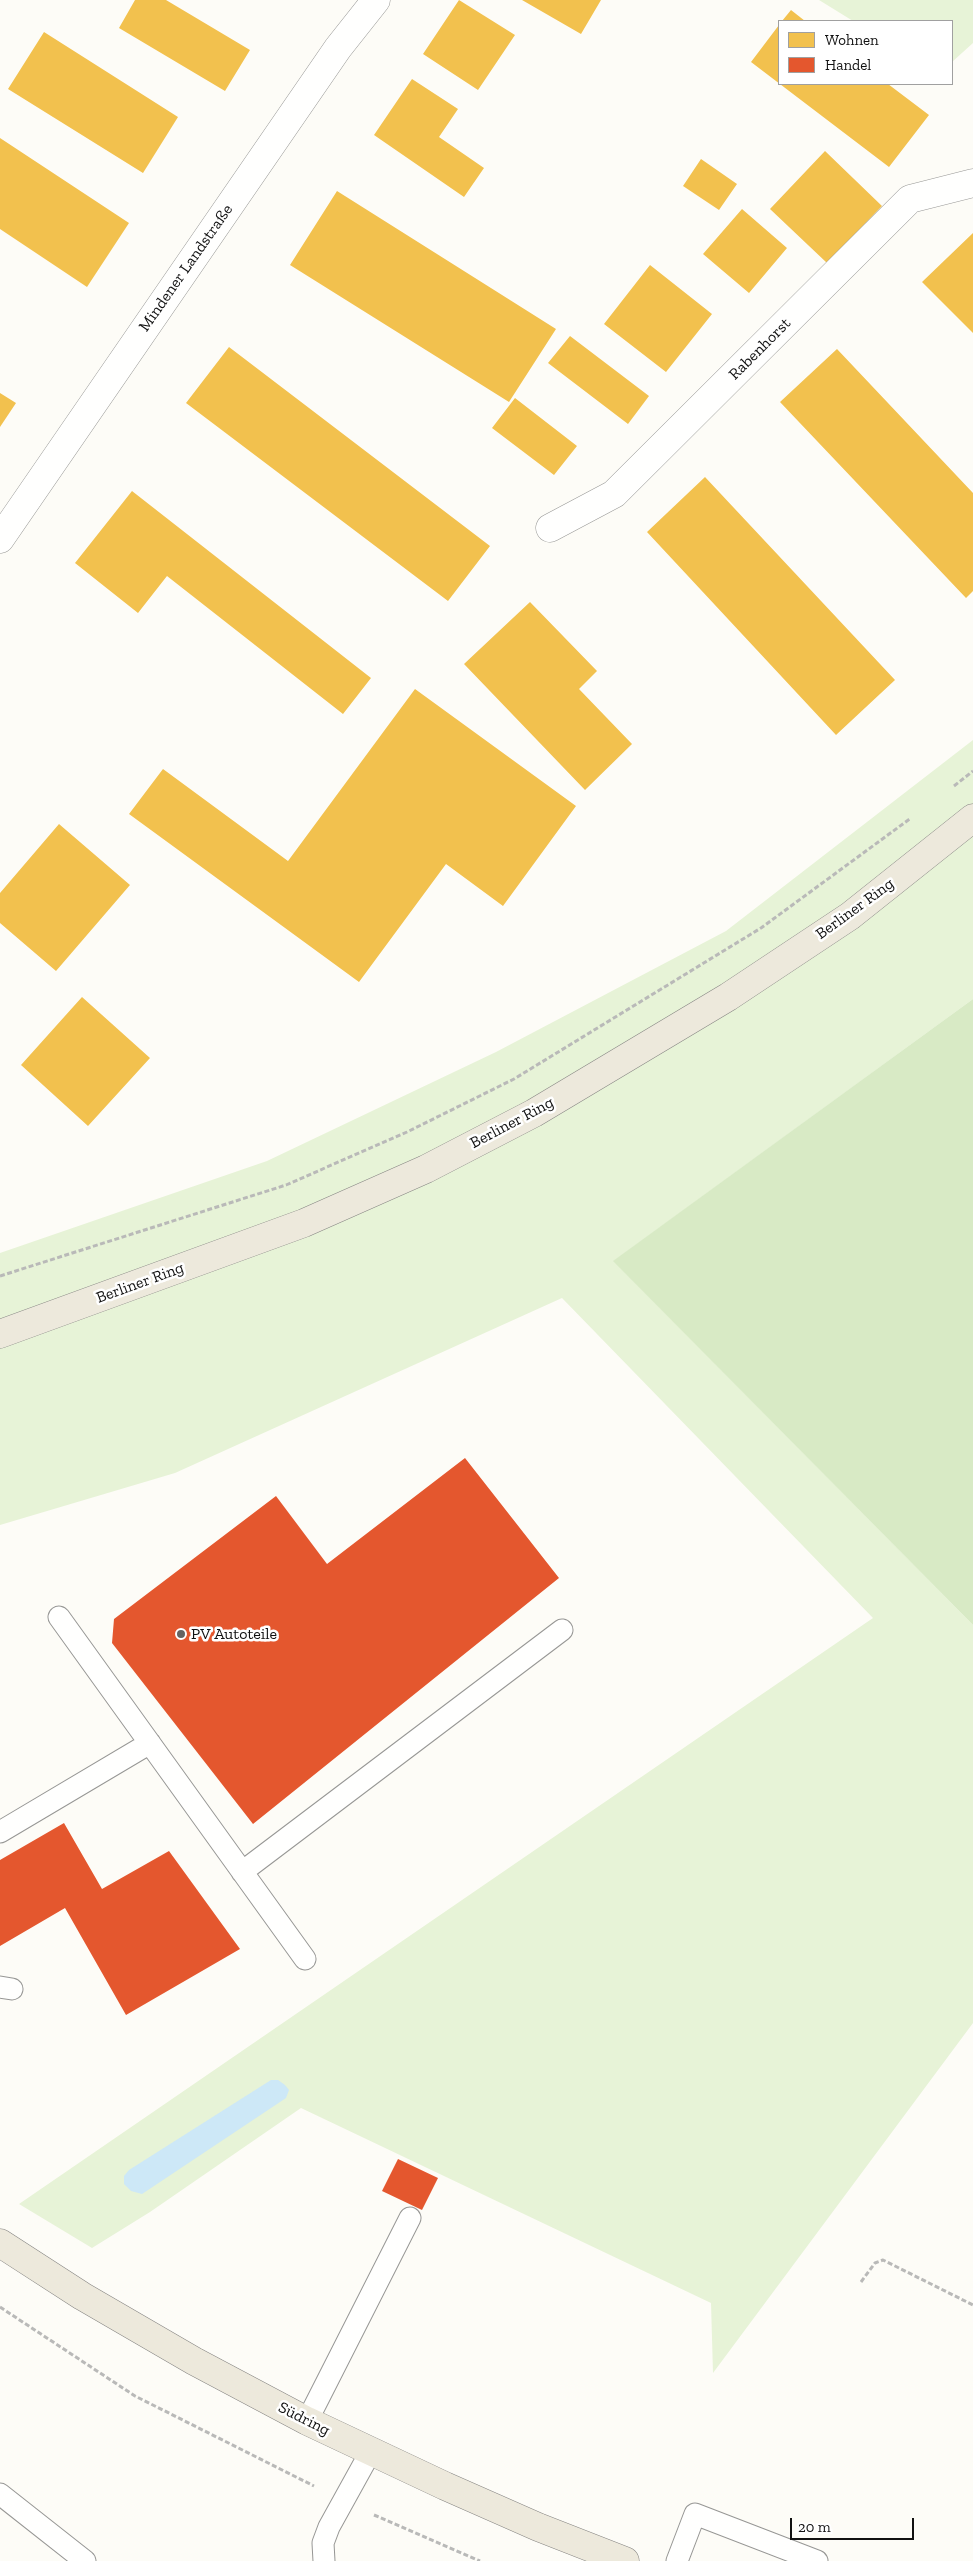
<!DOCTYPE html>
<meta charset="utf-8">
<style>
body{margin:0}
#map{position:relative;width:973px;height:2561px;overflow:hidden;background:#fdfcf7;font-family:"Zilla Slab",serif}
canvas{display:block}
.legend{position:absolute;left:778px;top:20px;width:175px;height:65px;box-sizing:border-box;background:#fff;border:1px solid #a0a0a0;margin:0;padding:6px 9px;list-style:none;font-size:15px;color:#111}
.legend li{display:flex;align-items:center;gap:10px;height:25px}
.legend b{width:25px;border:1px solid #a0a0a0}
.scale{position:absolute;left:790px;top:2518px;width:124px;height:22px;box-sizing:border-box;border:2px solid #111;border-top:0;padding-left:6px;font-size:15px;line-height:18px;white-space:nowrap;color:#111;-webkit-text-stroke:4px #fff;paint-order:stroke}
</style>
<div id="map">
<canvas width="973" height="2561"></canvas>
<ul class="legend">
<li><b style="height:14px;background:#f2c14e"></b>Wohnen</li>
<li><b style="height:14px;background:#e4572e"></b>Handel</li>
</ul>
<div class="scale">20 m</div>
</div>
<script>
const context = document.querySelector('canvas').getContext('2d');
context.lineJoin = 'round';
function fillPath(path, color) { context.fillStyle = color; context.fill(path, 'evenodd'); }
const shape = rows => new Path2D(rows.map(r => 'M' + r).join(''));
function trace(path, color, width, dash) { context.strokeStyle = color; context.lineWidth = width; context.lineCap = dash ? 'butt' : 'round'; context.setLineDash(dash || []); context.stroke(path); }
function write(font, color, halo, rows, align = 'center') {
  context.font = font + ' "Zilla Slab",serif'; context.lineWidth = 5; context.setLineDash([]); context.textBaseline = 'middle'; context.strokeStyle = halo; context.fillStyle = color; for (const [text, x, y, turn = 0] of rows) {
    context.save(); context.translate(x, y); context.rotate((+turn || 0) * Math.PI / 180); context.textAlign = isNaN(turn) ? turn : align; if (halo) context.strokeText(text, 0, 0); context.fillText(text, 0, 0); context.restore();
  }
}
fillPath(shape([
 [819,0,973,0,973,43,952,62,952,21,853,21],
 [973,740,973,999,614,1261,973,1625,973,2023,713,2373,711,2303,301,2108,150,2212,92,2248,19,2204,873,1618,562,1298,175,1473,0,1525,0,1253,267,1161,496,1052,726,931]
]), '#e7f3d7');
fillPath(shape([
 [973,999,973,1625,613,1261]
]), '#d8eac5');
fillPath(shape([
 [271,2080,278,2080,285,2085,289,2090,286,2098,142,2194,131,2191,124,2184,124,2176,129,2170]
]), '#cde8f7');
fillPath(shape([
 [135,0,166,0,250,50,225,91,119,28],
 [459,0,515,35,478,90,423,54],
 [522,0,601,0,581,34],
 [791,10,805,21,782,21],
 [779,25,779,84,888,84,929,115,889,167,751,62],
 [44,32,178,117,143,173,8,89],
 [412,79,458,109,439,137,484,168,464,197,374,135],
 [0,138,129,223,87,287,0,229],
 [825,151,882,206,827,263,770,209],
 [701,159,737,184,719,210,683,186],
 [337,191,556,329,509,402,290,265],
 [742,209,787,248,749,293,703,254],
 [973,233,973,333,922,282],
 [650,265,712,314,666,372,604,324],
 [570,336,649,396,628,424,548,363],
 [229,347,490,546,448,601,186,403],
 [837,349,973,493,973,591,966,598,780,402],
 [0,393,16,403,0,427],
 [515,398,577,446,554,475,492,428],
 [705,477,895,680,836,735,647,532],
 [132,491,371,678,343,714,167,576,138,613,75,563],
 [530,602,597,671,579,689,632,744,585,790,464,664],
 [415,689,576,806,503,906,446,864,359,982,129,814,163,769,288,861],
 [59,824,130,885,56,971,0,923,0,893],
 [82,997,150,1058,88,1126,21,1065]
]), '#f2c14e');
fillPath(shape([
 [465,1458,559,1578,253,1824,112,1643,114,1619,276,1496,327,1564],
 [64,1823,102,1889,169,1851,240,1949,126,2015,65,1908,0,1946,0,1860],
 [398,2159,438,2178,422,2210,382,2191]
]), '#e4572e');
const lane = shape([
 [59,1617,305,1959],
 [0,1832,150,1743],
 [242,1872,562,1630],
 [0,1987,12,1989],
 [307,2421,410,2218],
 [0,2494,85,2561],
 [324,2561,323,2543,329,2527,371,2451],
 [677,2561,695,2514,817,2561]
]);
const street = shape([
 [550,528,614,494,910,199,973,183],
 [0,539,338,48,376,0]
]);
const primary = shape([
 [0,1334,304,1223,426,1169,534,1113,728,997,850,916,973,818],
 [0,2243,82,2296,194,2361,307,2421,445,2486,538,2527,625,2561]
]);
trace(lane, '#979795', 23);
trace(street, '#979795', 29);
trace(primary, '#858482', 29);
trace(shape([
 [954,786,973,771],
 [0,1276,286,1185,407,1132,514,1079,761,928,911,818],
 [861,2282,875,2263,883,2260,973,2305],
 [0,2307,135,2396,314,2486],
 [374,2515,480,2561]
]), '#b9b9b8', 3, [5, 2.5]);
trace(lane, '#fffffe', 21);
trace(street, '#fffffe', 28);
trace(primary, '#ede9dc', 28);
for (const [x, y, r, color] of [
 [181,1634,5,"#646362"]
]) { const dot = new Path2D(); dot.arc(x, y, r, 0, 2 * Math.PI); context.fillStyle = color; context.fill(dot); trace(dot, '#fff', 2); }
write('16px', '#111', '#fff', [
 ["Mindener Landstraße",186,268,-55],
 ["Rabenhorst",760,349,-45],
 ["Berliner Ring",855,909,-36],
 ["Berliner Ring",512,1123,-28],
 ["Berliner Ring",140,1283,-20],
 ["Südring",304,2419,27]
]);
write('16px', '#111', '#fff', [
 ["PV Autoteile",191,1634]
], 'left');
</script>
